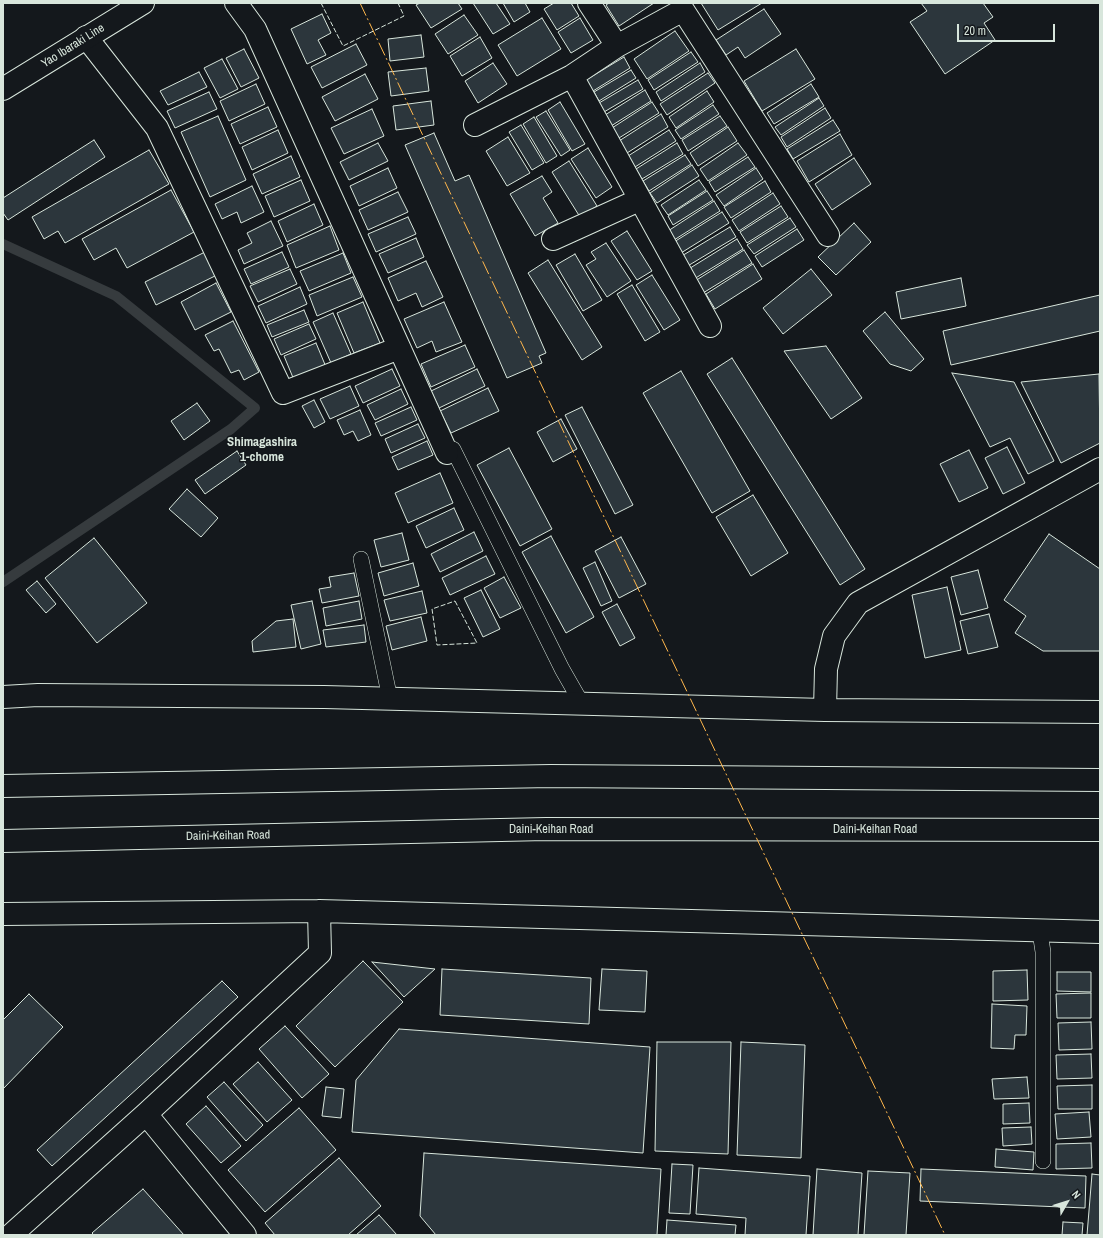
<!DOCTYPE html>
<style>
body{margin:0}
#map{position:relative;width:1103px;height:1238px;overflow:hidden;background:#14181c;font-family:"Archivo Narrow",sans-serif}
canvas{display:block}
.frame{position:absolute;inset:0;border:4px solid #d8e6dc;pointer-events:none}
.north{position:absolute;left:1047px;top:1182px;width:40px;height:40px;-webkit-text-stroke:3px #14181c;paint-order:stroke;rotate:51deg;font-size:11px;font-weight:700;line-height:16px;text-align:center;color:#d8e6dc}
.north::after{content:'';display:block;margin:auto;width:14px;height:18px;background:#d8e6dc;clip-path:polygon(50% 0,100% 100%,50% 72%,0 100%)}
.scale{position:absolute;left:957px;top:24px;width:98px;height:18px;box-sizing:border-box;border:2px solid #d8e6dc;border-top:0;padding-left:5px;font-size:12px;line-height:14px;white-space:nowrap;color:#d8e6dc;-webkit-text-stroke:3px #14181c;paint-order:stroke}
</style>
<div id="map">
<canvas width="1103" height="1238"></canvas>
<div class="frame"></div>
<div class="north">N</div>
<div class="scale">20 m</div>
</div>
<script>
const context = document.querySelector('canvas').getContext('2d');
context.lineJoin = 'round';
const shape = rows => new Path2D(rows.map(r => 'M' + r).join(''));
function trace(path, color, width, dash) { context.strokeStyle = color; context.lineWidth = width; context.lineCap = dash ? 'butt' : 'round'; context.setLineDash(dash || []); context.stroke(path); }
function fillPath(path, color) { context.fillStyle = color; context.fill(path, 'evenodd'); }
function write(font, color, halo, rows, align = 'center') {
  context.font = font + ' "Archivo Narrow",sans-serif'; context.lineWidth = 3; context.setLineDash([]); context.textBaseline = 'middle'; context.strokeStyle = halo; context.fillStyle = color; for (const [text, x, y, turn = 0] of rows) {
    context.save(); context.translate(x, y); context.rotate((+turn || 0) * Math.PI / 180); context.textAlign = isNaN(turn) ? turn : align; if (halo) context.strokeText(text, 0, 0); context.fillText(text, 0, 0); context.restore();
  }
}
trace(shape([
 [3,244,116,296,255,408,231,429,3,582]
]), '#363b3e', 10);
const building = shape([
 [420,3,458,3,462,9,431,28,416,5,420,3],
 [473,3,496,3,510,24,493,34,473,3],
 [503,3,525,3,530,12,514,22,503,3],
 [554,3,571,3,579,16,557,30,544,9,554,3],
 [609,3,654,3,619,26,606,5,609,3],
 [701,3,762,3,718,30,701,3],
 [921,3,983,3,993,17,984,23,995,40,945,74,910,22,927,11,921,3],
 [764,9,781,34,745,58,738,47,726,55,716,40,764,9],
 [322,14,331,33,318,40,326,55,307,64,291,29,322,14],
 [464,15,478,35,448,54,435,34,464,15],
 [542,18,561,49,517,76,498,45,542,18],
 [580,18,593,40,571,53,558,32,580,18],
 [675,31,689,51,647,79,634,59,675,31],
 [421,35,424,57,390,61,388,39,421,35],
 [480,37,492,58,462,76,450,56,480,37],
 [356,44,367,65,322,88,311,67,356,44],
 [244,49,259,78,241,87,226,58,244,49],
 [796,49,815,79,762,111,744,81,796,49],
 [691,52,698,62,654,90,648,80,691,52],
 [624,57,630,68,593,91,586,80,624,57],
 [222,59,238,89,220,98,204,68,222,59],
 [493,63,507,84,478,103,465,81,493,63],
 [700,63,705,72,661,101,656,92,700,63],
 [426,68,429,91,391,96,388,72,426,68],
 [631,70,636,78,599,101,594,92,631,70],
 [199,72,207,87,168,105,160,91,199,72],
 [708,73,715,83,667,115,660,104,708,73],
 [365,74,378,99,335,121,322,97,365,74],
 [638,80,643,89,604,112,599,103,638,80],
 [256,84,265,104,229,121,220,101,256,84],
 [811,84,819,97,774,124,767,113,811,84],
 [645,90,651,101,611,126,605,115,645,90],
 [707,91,714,102,676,128,669,117,707,91],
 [209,92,217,109,175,128,167,111,209,92],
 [819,98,824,106,781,135,775,127,819,98],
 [431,101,434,125,396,130,393,106,431,101],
 [560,102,585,144,572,151,548,110,560,102],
 [652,102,659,113,619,138,612,128,652,102],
 [713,105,719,114,681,139,675,130,713,105],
 [268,107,277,127,240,144,231,124,268,107],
 [825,108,831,118,787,147,781,137,825,108],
 [372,109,384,136,344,154,331,128,372,109],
 [546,111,570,150,561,156,536,117,546,111],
 [661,114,668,127,627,153,619,141,661,114],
 [218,116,246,180,210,197,181,132,218,116],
 [720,116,727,126,688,151,682,140,720,116],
 [534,117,557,156,546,163,523,124,534,117],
 [833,120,840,131,793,159,787,149,833,120],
 [521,125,544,163,532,170,509,132,521,125],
 [728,127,737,141,698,166,690,153,728,127],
 [278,130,288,153,252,170,242,147,278,130],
 [669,130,676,141,635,167,628,156,669,130],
 [434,133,455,181,469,175,546,353,539,356,542,363,507,378,405,145,434,133],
 [840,134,852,155,809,182,797,161,840,134],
 [508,137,530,173,507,186,486,151,508,137],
 [94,140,105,157,8,220,3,213,3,198,94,140],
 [378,143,388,161,349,180,340,162,378,143],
 [677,143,683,154,642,179,636,169,677,143],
 [738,143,747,155,708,181,700,169,738,143],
 [588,148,612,187,596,198,571,159,588,148],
 [149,150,169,184,65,243,58,231,44,239,32,217,149,150],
 [685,155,691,164,649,191,643,181,685,155],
 [291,156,300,177,262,194,253,174,291,156],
 [748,157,755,167,715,192,709,182,748,157],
 [854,158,871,184,832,210,815,184,854,158],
 [569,161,597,206,580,217,552,172,569,161],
 [692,165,699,176,657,203,650,193,692,165],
 [388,168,397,188,359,206,350,186,388,168],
 [756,168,763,179,724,206,716,195,756,168],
 [542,176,552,192,543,198,558,223,535,236,510,194,542,176],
 [301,180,310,201,274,217,265,196,301,180],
 [699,180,706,190,668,215,661,205,699,180],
 [765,181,771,192,731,218,724,207,765,181],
 [252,186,264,212,241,223,237,212,222,219,215,204,252,186],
 [171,190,194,232,127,268,116,248,94,260,82,239,171,190],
 [707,191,713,200,673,225,668,216,707,191],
 [398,192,408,212,368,230,359,210,398,192],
 [773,193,780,204,739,231,732,220,773,193],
 [714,201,720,211,674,240,668,231,714,201],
 [314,204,323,225,287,242,278,221,314,204],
 [781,206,788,217,747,243,740,232,781,206],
 [722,212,729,223,681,253,674,242,722,212],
 [408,217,416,234,376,252,368,234,408,217],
 [790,218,796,227,754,254,747,245,790,218],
 [271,221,283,246,244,264,238,250,252,243,247,233,271,221],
 [854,223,871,242,836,275,818,257,854,223],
 [330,226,339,250,296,268,287,245,330,226],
 [730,227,736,237,686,267,680,257,730,227],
 [797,229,804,240,762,267,755,256,797,229],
 [627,231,652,271,637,280,611,241,627,231],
 [416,238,424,257,388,273,379,254,416,238],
 [737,239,743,249,694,279,687,270,737,239],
 [606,243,631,281,607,297,586,265,596,259,591,252,606,243],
 [744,250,752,263,703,293,695,281,744,250],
 [207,251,219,274,156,305,145,282,207,251],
 [282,252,289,267,251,284,244,269,282,252],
 [343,253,351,273,309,291,300,271,343,253],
 [575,254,602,300,583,311,556,265,575,254],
 [548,260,602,347,582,360,528,273,548,260],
 [426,261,443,297,422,307,416,293,398,301,388,278,426,261],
 [753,264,762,279,715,309,706,294,753,264],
 [290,269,297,284,258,302,250,286,290,269],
 [811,269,832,295,783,334,763,308,811,269],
 [652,275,680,320,664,330,636,285,652,275],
 [353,277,362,297,317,316,309,295,353,277],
 [961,278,966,306,901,319,896,292,961,278],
 [216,283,231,312,195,330,181,302,216,283],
 [632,285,660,332,645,341,617,294,632,285],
 [300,287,307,304,266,323,258,306,300,287],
 [1100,295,1100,331,951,365,943,331,1100,295],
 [363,302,380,343,354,353,337,313,363,302],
 [444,302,462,342,436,352,432,341,417,348,404,319,444,302],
 [304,310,309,322,272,337,267,325,304,310],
 [885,312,924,359,911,371,890,364,863,331,885,312],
 [333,313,351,354,331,363,313,322,333,313],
 [233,321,259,372,244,380,239,370,231,373,219,349,214,351,205,335,233,321],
 [309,324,316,339,281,355,274,339,309,324],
 [316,343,326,367,294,380,284,356,316,343],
 [465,345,475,367,431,387,421,364,465,345],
 [826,346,862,398,831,419,784,351,826,346],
 [732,358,865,569,840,585,707,374,732,358],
 [392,369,400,386,363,403,355,386,392,369],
 [477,369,485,386,439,408,431,391,477,369],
 [681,371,750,491,712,513,643,393,681,371],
 [952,373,1014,382,1054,461,1028,474,1010,438,990,447,952,373],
 [1099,374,1100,443,1061,463,1021,382,1099,374],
 [350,386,359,406,330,419,320,399,350,386],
 [488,388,499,411,451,433,440,411,488,388],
 [401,389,408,404,375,420,367,405,401,389],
 [314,400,325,422,314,428,302,406,314,400],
 [197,403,210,421,184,440,171,421,197,403],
 [411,407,417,420,381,436,375,423,411,407],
 [582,407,633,505,615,514,565,415,582,407],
 [360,410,371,435,358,441,353,431,344,435,337,420,360,410],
 [561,419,577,449,553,462,537,432,561,419],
 [418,424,425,438,391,453,385,439,418,424],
 [427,441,433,455,398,470,392,457,427,441],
 [1007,447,1025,483,1003,494,985,458,1007,447],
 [509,448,552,529,520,546,477,465,509,448],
 [969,450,988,488,959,502,940,464,969,450],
 [237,451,246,465,205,494,195,480,237,451],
 [440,473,453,503,408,523,395,493,440,473],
 [187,489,218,518,201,537,169,509,187,489],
 [753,495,788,553,751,576,716,517,753,495],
 [454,508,464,530,426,548,416,526,454,508],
 [474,532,483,551,440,572,431,554,474,532],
 [402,533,409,560,381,567,374,540,402,533],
 [1049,534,1100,569,1100,651,1043,651,1015,633,1026,616,1004,600,1049,534],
 [551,536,594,617,566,633,522,552,551,536],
 [621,537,646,584,619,598,595,551,621,537],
 [94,538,147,603,97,643,45,578,94,538],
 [486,556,495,574,450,595,442,578,486,556],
 [595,562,612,601,601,606,583,568,595,562],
 [413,563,419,586,384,596,378,573,413,563],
 [978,570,988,608,961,615,951,577,978,570],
 [354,573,359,596,322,603,319,589,331,587,329,577,354,573],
 [504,577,521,608,500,618,484,588,504,577],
 [37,581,56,604,46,613,26,590,37,581],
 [947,587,961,650,925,658,912,595,947,587],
 [481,590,500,629,483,637,464,598,481,590],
 [422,591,427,613,390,621,384,600,422,591],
 [312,601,321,644,301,649,291,605,312,601],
 [359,601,362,619,326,626,323,608,359,601],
 [617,604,635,638,620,646,602,612,617,604],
 [989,614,998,647,968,654,960,621,989,614],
 [421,617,427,641,392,650,386,626,421,617],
 [293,619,296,647,253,652,252,641,276,621,293,619],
 [364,625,366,642,326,647,323,630,364,625],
 [363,961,403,1002,335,1067,296,1026,363,961],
 [372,962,435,969,404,997,372,962],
 [442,969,591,978,589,1024,440,1015,442,969],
 [602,969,647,971,645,1012,599,1010,602,969],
 [1027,970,1028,1000,993,1001,993,971,1027,970],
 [1057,972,1091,972,1091,992,1057,991,1057,972],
 [222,981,238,997,52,1166,37,1150,222,981],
 [1091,993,1091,1018,1057,1018,1056,994,1091,993],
 [29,994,63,1027,3,1089,3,1020,29,994],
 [992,1004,1027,1006,1026,1035,1015,1035,1014,1049,991,1048,992,1004],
 [1091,1022,1092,1049,1059,1050,1058,1023,1091,1022],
 [285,1026,329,1074,302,1098,259,1049,285,1026],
 [399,1029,650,1047,643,1153,352,1132,356,1080,399,1029],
 [657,1042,731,1042,728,1154,655,1151,657,1042],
 [741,1042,805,1045,801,1158,737,1155,741,1042],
 [1091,1054,1092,1078,1057,1079,1056,1055,1091,1054],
 [258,1062,292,1100,267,1122,233,1084,258,1062],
 [1027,1077,1029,1098,994,1099,992,1079,1027,1077],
 [224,1082,263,1125,246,1141,207,1097,224,1082],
 [1092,1085,1092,1109,1058,1109,1057,1086,1092,1085],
 [326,1087,344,1089,341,1118,322,1116,326,1087],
 [1029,1103,1030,1123,1003,1124,1003,1104,1029,1103],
 [206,1106,241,1146,221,1163,186,1124,206,1106],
 [299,1108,336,1150,265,1212,228,1170,299,1108],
 [1089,1112,1091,1137,1057,1139,1055,1114,1089,1112],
 [1031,1127,1032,1144,1003,1146,1002,1128,1031,1127],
 [1091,1143,1092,1168,1056,1169,1056,1144,1091,1143],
 [996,1149,1034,1152,1033,1170,995,1167,996,1149],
 [424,1153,661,1169,657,1235,436,1235,420,1216,424,1153],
 [339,1158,381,1206,348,1235,275,1235,265,1223,339,1158],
 [672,1164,693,1165,690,1214,669,1213,672,1164],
 [699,1168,810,1176,806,1235,745,1235,746,1218,696,1214,699,1168],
 [817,1169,862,1173,858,1235,813,1235,817,1169],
 [921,1169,1086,1176,1085,1208,920,1201,921,1169],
 [868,1171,910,1173,906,1235,864,1235,868,1171],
 [1092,1174,1100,1175,1100,1235,1087,1235,1092,1174],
 [143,1189,184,1235,94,1235,92,1233,143,1189],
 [379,1215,397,1235,356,1235,379,1215],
 [667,1220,736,1225,735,1235,666,1235,667,1220],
 [1063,1222,1083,1223,1082,1235,1062,1235,1063,1222]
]);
fillPath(building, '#2c363c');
trace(building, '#d8e6dc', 1);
const service = shape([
 [453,449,562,669,582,704],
 [361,559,390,699],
 [1040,932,1043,952,1043,1161]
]);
const minor = shape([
 [236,3,255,29,447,453],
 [589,3,617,46],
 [86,37,157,128,283,393,399,348],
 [572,76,710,326],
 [475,125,572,76,617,46,683,10,828,235],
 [553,239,639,200]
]);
const tertiary = shape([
 [3,697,38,695,324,697,825,710,1100,712],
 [825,710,826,669,834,636,858,603,1100,469],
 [3,914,319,911,1100,932],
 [146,1114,245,1235],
 [11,1235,146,1114,320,953,319,911]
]);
const primary = shape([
 [3,89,143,3]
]);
const motorway = shape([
 [3,786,551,776,1100,780],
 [3,841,546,829,1100,830]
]);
trace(service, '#d8e6dc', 16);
trace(minor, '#d8e6dc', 24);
trace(tertiary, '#d8e6dc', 24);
trace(primary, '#d8e6dc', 24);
trace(motorway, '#d8e6dc', 24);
trace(service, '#14181c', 15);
trace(minor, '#14181c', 22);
trace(tertiary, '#14181c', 22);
trace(primary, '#14181c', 22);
trace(motorway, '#14181c', 22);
trace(shape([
 [321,3,343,46,404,16,398,3],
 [455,601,477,643,437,645,432,609,455,601]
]), '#d8e6dc', 1, [5, 2]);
trace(shape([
 [360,3,945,1235]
]), '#ffb74d', 1, [14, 3, 2, 3]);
write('12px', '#d8e6dc', '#14181c', [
 ["Yao Ibaraki Line",73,46,-32],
 ["Daini-Keihan Road",551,830],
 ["Daini-Keihan Road",875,830],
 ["Daini-Keihan Road",228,836,-1]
]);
write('bold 13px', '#d8e6dc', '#14181c', [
 ["Shimagashira",262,443],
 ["1-chome",262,458]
]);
</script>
